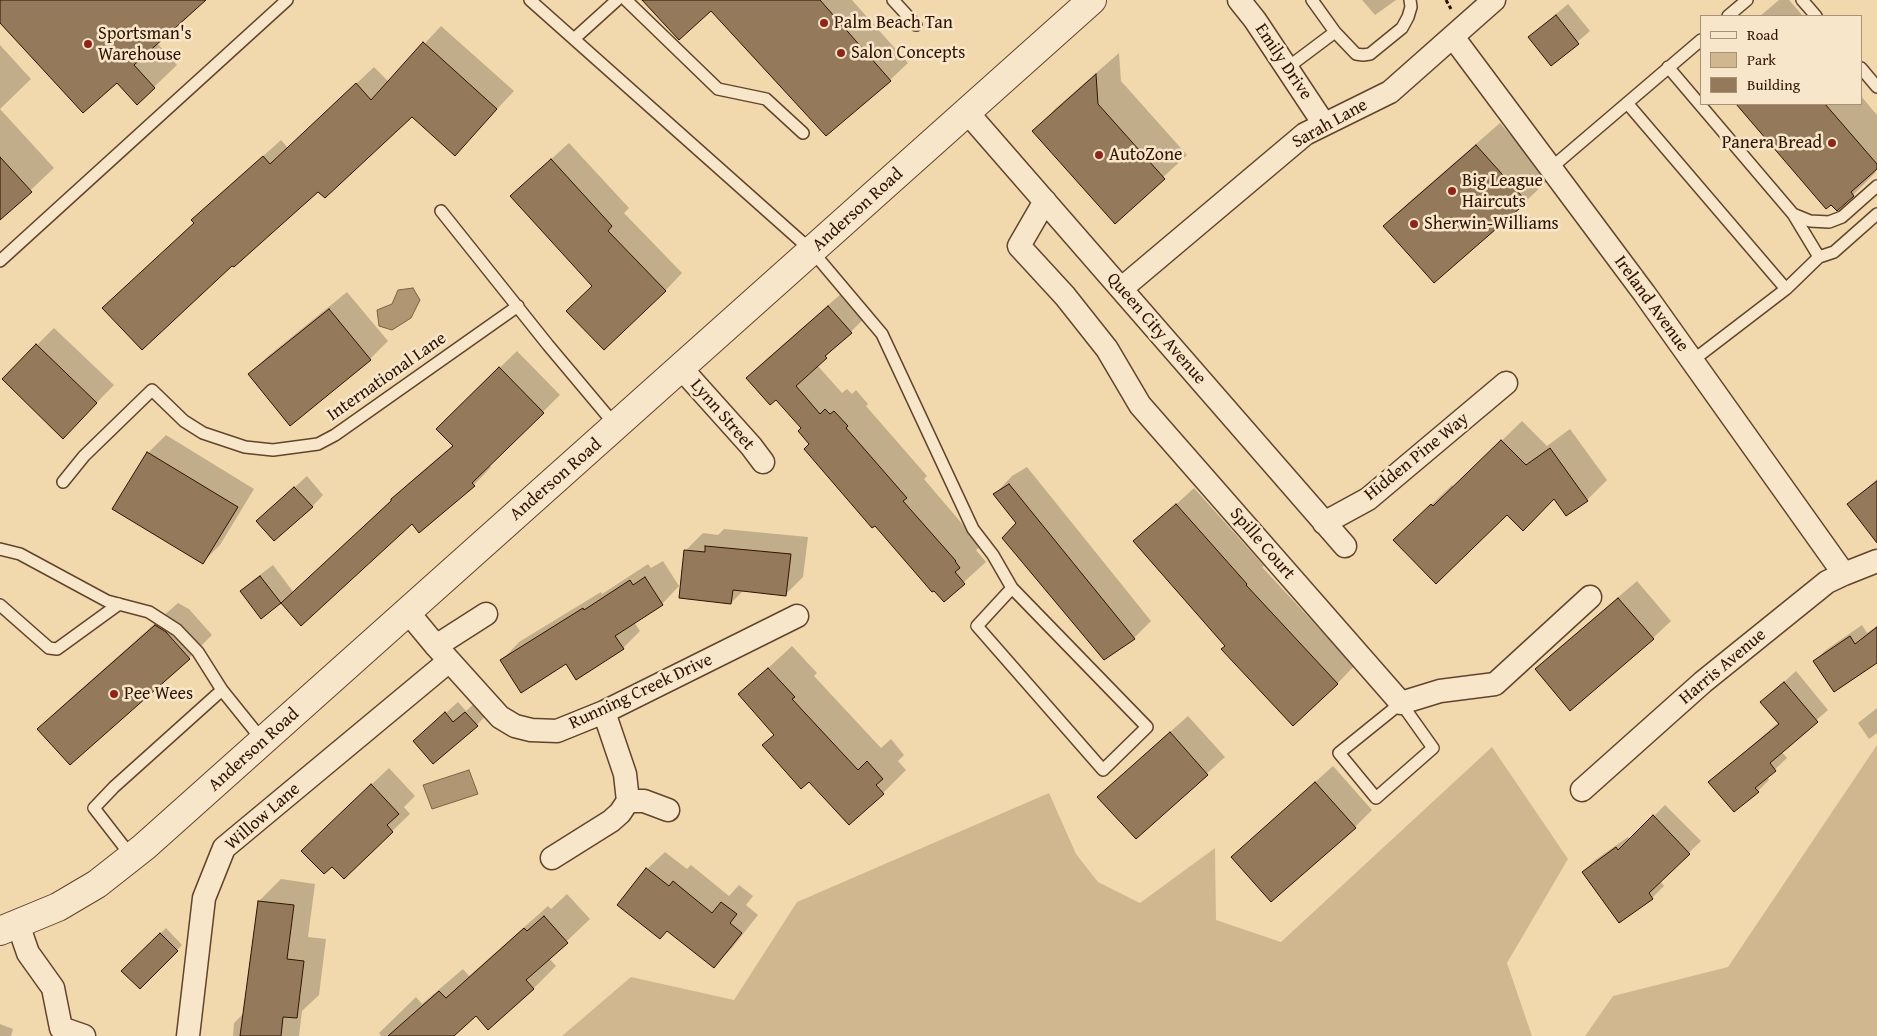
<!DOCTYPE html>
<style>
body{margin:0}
#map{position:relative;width:1877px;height:1036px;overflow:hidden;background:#f2d9ad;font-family:"Gentium Book Plus",serif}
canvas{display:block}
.legend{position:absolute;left:1700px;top:15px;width:162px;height:90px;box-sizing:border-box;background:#f7e6ca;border:1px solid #a79279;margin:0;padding:6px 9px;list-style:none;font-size:15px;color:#2f1300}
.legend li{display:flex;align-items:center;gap:10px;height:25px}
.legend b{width:25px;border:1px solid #a79279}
</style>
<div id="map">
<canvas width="1877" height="1036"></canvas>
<ul class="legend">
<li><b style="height:6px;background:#f7e6ca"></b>Road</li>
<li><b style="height:14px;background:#d1b790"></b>Park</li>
<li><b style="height:14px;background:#947a5a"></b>Building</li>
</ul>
</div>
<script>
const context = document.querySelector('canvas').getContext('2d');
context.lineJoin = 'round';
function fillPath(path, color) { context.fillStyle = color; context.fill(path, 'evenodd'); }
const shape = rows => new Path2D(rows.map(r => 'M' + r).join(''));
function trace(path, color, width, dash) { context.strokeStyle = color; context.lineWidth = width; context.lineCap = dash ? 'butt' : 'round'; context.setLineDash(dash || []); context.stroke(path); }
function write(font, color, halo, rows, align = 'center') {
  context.font = font + ' "Gentium Book Plus",serif'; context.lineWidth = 5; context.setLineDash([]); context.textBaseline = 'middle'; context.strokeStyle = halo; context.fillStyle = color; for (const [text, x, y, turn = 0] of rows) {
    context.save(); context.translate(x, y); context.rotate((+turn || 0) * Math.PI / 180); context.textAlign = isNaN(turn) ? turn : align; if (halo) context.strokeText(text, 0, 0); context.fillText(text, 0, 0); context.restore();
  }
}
fillPath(shape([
 [1877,745,1877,1036,1585,1036,1613,996,1728,967],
 [1492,747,1568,859,1507,963,1532,1036,562,1036,631,977,734,1000,797,902,1049,793,1076,854,1098,882,1140,903,1215,848,1216,920,1281,942]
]), '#d1b790');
const water = shape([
 [413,288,420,300,411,318,392,330,379,326,377,310,392,304,398,290,413,288],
 [469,770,478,794,432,809,423,785,469,770]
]);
fillPath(water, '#b09672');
trace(water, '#7c6244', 1);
fillPath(shape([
 [0,0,204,0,157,43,177,65,154,87,117,81,0,21],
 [644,0,852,0,908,63,890,80,827,135,711,9],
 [1362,0,1396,0,1375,15],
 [1779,0,1789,0,1803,16,1760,16],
 [1568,4,1590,31,1551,65,1529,37],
 [441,26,514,91,455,154,412,115,318,190,195,222,211,203,281,140,288,148,374,67,389,82],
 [0,45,31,79,0,109,54,168,0,219],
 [1119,53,1121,81,1187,155,1115,222,1034,131,1056,108],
 [1861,96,1877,115,1877,168,1874,170,1876,172,1853,195,1831,203,1826,208,1737,104,1861,104],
 [1500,123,1549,179,1526,201,1385,226,1408,203],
 [569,143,629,208,624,213,682,273,665,291,593,285,529,179],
 [850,286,872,311,817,365,842,393,847,389,852,394,856,390,868,404,866,406,927,476,924,479,981,546,976,550,986,562,944,600,811,444,803,428,776,398,747,378,769,357],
 [347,292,388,341,370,359,291,424,250,374,267,357],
 [54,328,114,385,63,437,3,379],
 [517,351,560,395,489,465,491,467,474,485,419,531,412,523,302,624,282,601,261,617,241,592,253,580,273,565,294,593,410,482,453,445,437,429],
 [1522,421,1547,446,1570,429,1607,480,1587,500,1555,497,1507,513,1415,520,1452,485,1454,487],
 [166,435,254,489,220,545,203,562,148,453],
 [1027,467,1151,621,1134,638,995,494,1012,476],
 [307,476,323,495,312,507,258,521],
 [1877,479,1877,524,1849,504],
 [1194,488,1264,566,1262,567,1354,666,1337,684,1135,542],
 [724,529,808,537,803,577,786,594,744,590,731,603,685,551,703,533,718,535],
 [663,561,679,586,662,604,634,622,640,631,623,648,566,662,502,660,519,642,601,592,602,594,648,564,651,568],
 [1637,581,1671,621,1653,638,1571,709,1536,669,1554,652],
 [178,603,189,609,212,635,189,658,70,764,39,729,62,706],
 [1862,625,1867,633,1877,626,1877,662,1814,661,1826,650],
 [792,646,817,673,814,676,881,748,891,739,904,755,898,761,906,770,883,793,810,780,763,745,775,734,740,694],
 [1796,671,1828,710,1781,751,1787,758,1767,777,1769,780,1758,791,1710,782,1779,722,1762,702],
 [477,701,488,713,477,725,415,741,458,702,466,711],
 [1877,708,1877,733,1869,739,1858,723],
 [1188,716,1225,757,1136,838,1116,780],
 [1333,766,1372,810,1355,827,1232,857],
 [389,768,415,796,404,807,410,814,344,877,320,833],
 [1665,805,1701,841,1660,881,1664,886,1652,898,1619,921,1583,872,1595,860,1628,837,1630,840],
 [665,852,687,869,691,865,729,896,739,885,753,896,746,905,758,915,732,948,714,966,647,869],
 [281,879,315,884,308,937,326,939,319,995,302,1011,299,1036,233,1036,234,1023,244,1013,259,901],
 [567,894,590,919,549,958,556,966,534,988,488,1028,476,1014,452,1036,381,1036,379,1033,416,997,422,1004,463,969,469,976,548,906,551,909],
 [166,928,182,945,140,988,123,971],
 [0,1024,13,1029,11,1036,0,1036]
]), '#0003');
const building = shape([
 [0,0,206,0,134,65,155,88,137,105,117,83,83,113,0,23,0,0],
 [642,0,820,0,891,81,826,136,711,11,679,40,642,0],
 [1556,15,1579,44,1551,66,1528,37,1556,15],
 [423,42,497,109,455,156,412,117,325,198,318,192,234,267,232,266,142,350,102,308,194,223,191,220,263,156,270,164,356,83,371,100,423,42],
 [1096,74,1098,104,1165,179,1115,224,1032,131,1096,74],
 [1736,104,1825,104,1877,164,1877,169,1851,192,1854,196,1837,211,1831,205,1826,209,1736,104],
 [1476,145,1527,202,1434,283,1383,226,1476,145],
 [0,157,32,192,0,220,0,157],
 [551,159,612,226,608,231,666,291,604,350,566,311,592,286,510,196,551,159],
 [828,306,852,333,825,356,827,358,796,386,820,414,825,409,830,414,834,411,848,426,846,428,907,498,903,501,956,561,955,561,960,568,955,572,965,584,944,602,934,591,932,592,875,526,872,528,804,449,809,444,798,431,801,428,776,400,770,405,746,378,828,306],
 [329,309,371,360,290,426,248,374,329,309],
 [36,344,97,403,63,439,2,379,36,344],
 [499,367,544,413,472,483,475,486,419,533,412,524,301,626,281,603,391,501,391,499,453,446,436,429,499,367],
 [1501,440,1526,465,1550,448,1588,501,1566,516,1554,499,1523,531,1507,515,1436,584,1393,540,1431,504,1433,506,1501,440],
 [147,452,238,507,203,564,112,509,147,452],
 [1877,481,1877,543,1847,504,1877,481],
 [1009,484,1135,639,1104,660,1002,538,1016,523,993,494,1009,484],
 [294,487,313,507,274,541,256,521,294,487],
 [1176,504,1247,584,1246,585,1338,684,1293,726,1221,649,1225,646,1133,541,1176,504],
 [705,546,791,554,786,596,733,590,731,604,679,598,684,550,705,552,705,546],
 [260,576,281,603,261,619,240,591,260,576],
 [645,577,663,605,615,636,624,649,576,680,566,664,521,693,500,660,583,608,584,610,630,580,633,585,645,577],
 [1618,598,1654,639,1570,711,1535,669,1618,598],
 [155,625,166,632,190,659,70,765,37,729,155,625],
 [1877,627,1877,663,1834,692,1813,661,1850,636,1855,644,1877,627],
 [768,668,795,697,792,699,858,770,867,761,883,779,876,785,884,794,849,825,809,782,801,789,762,745,774,735,738,694,768,668],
 [1784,682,1818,722,1770,763,1776,771,1755,788,1759,792,1734,812,1708,782,1779,724,1760,702,1784,682],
 [445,712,453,722,465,712,478,726,433,764,413,741,445,712],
 [1170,732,1208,775,1136,839,1097,797,1170,732],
 [1315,782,1356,828,1271,902,1231,857,1315,782],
 [371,784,399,814,387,825,393,832,344,879,332,867,324,874,301,851,371,784],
 [1653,815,1690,854,1649,893,1653,899,1619,923,1582,872,1616,847,1618,850,1653,815],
 [646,868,669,886,673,881,712,913,721,902,737,914,730,923,742,933,714,968,667,931,660,939,617,905,646,868],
 [258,901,294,905,287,959,304,961,297,1018,283,1017,281,1036,240,1036,258,901],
 [544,916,568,943,526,980,534,989,488,1030,476,1016,454,1036,388,1036,439,991,446,998,524,928,527,931,544,916],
 [160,933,178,951,140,989,121,971,160,933]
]);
fillPath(building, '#947a5a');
trace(building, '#2f1300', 1);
const service = shape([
 [530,0,812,251,882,334,973,529,993,555,1012,588,977,626,1103,770,1147,727,1012,588],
 [626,0,718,89,766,99,803,133],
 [893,0,916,25],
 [1802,0,1816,16],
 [1728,16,1747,0],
 [1335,32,1356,54,1363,55,1370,54,1402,28,1408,17,1411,7,1410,0],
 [575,38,617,0],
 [1668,67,1793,214,1819,257],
 [1287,68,1335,32,1312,0],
 [1861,68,1877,87],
 [1627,103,1786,289],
 [1551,168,1701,40],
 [441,211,548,345,616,426],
 [1793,214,1810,221,1829,222,1842,217,1877,186],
 [0,261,287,0],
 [1692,361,1786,289,1819,257,1834,252,1877,214],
 [63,482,84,456,152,390,184,421,203,433,245,447,273,450,318,444,335,435,518,306],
 [0,549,20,554,107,601,149,612,177,630,198,652,222,690,263,741],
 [0,605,49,648,57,649,119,604],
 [1401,703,1433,748,1376,798,1339,753,1401,703],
 [132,857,94,808,114,787,222,690]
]);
const minor = shape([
 [1239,0,1255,20,1324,124],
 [1453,37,1644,293,1844,574],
 [967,112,1345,546],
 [1045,201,1019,246,1065,296,1107,349,1140,405,1401,703,1440,691,1495,684,1590,597],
 [1121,289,1305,134,1390,92,1494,0],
 [681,368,751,446,763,462],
 [1324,523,1368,499,1506,383],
 [407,611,436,646,500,717,515,726,531,730,557,731,604,712,797,616],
 [436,646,486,614],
 [1582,790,1703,682,1827,582,1844,574,1877,561],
 [628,801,644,801,668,810],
 [552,858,611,821,620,813,628,801,625,774,604,712],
 [18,924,28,953,53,988,61,1028,84,1036],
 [188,1036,204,898,224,848,449,661]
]);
const tertiary = shape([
 [0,931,58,907,97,884,144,847,1092,0]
]);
trace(service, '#60442b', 14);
trace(minor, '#60442b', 25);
trace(tertiary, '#60442b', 30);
trace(shape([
 [1446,0,1451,9]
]), '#2f1300', 3, [4, 2.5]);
trace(service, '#f7e6ca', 11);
trace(minor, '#f7e6ca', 22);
trace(tertiary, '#f7e6ca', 28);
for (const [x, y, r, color] of [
 [824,23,5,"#8f2418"],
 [88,44,5,"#8f2418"],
 [841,53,5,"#8f2418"],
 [1832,143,5,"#8f2418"],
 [1099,155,5,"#8f2418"],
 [1452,191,5,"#8f2418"],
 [1414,224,5,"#8f2418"],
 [114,694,5,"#8f2418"]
]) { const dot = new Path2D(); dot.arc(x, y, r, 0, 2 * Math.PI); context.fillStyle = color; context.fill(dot); trace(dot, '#f7e6ca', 2); }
write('18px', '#2f1300', '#f7e6ca', [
 ["Palm Beach Tan",834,23],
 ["Sportsman's",98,34],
 ["Warehouse",98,55],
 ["Salon Concepts",851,53],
 ["Panera Bread",1822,143,"right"],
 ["AutoZone",1109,155],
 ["Big League",1462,181],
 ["Haircuts",1462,202],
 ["Sherwin-Williams",1424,224],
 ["Pee Wees",124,694]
], 'left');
write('18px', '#2f1300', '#f7e6ca', [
 ["Emily Drive",1283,62,56],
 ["Sarah Lane",1330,124,-29],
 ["Anderson Road",858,210,-42],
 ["Ireland Avenue",1651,304,54],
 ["Queen City Avenue",1156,329,49],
 ["International Lane",387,377,-35],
 ["Lynn Street",722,415,49],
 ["Hidden Pine Way",1417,457,-39],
 ["Anderson Road",556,480,-41],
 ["Spille Court",1262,544,49],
 ["Harris Avenue",1723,667,-40],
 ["Running Creek Drive",641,692,-25],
 ["Anderson Road",254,750,-42],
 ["Willow Lane",263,817,-41]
]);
</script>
